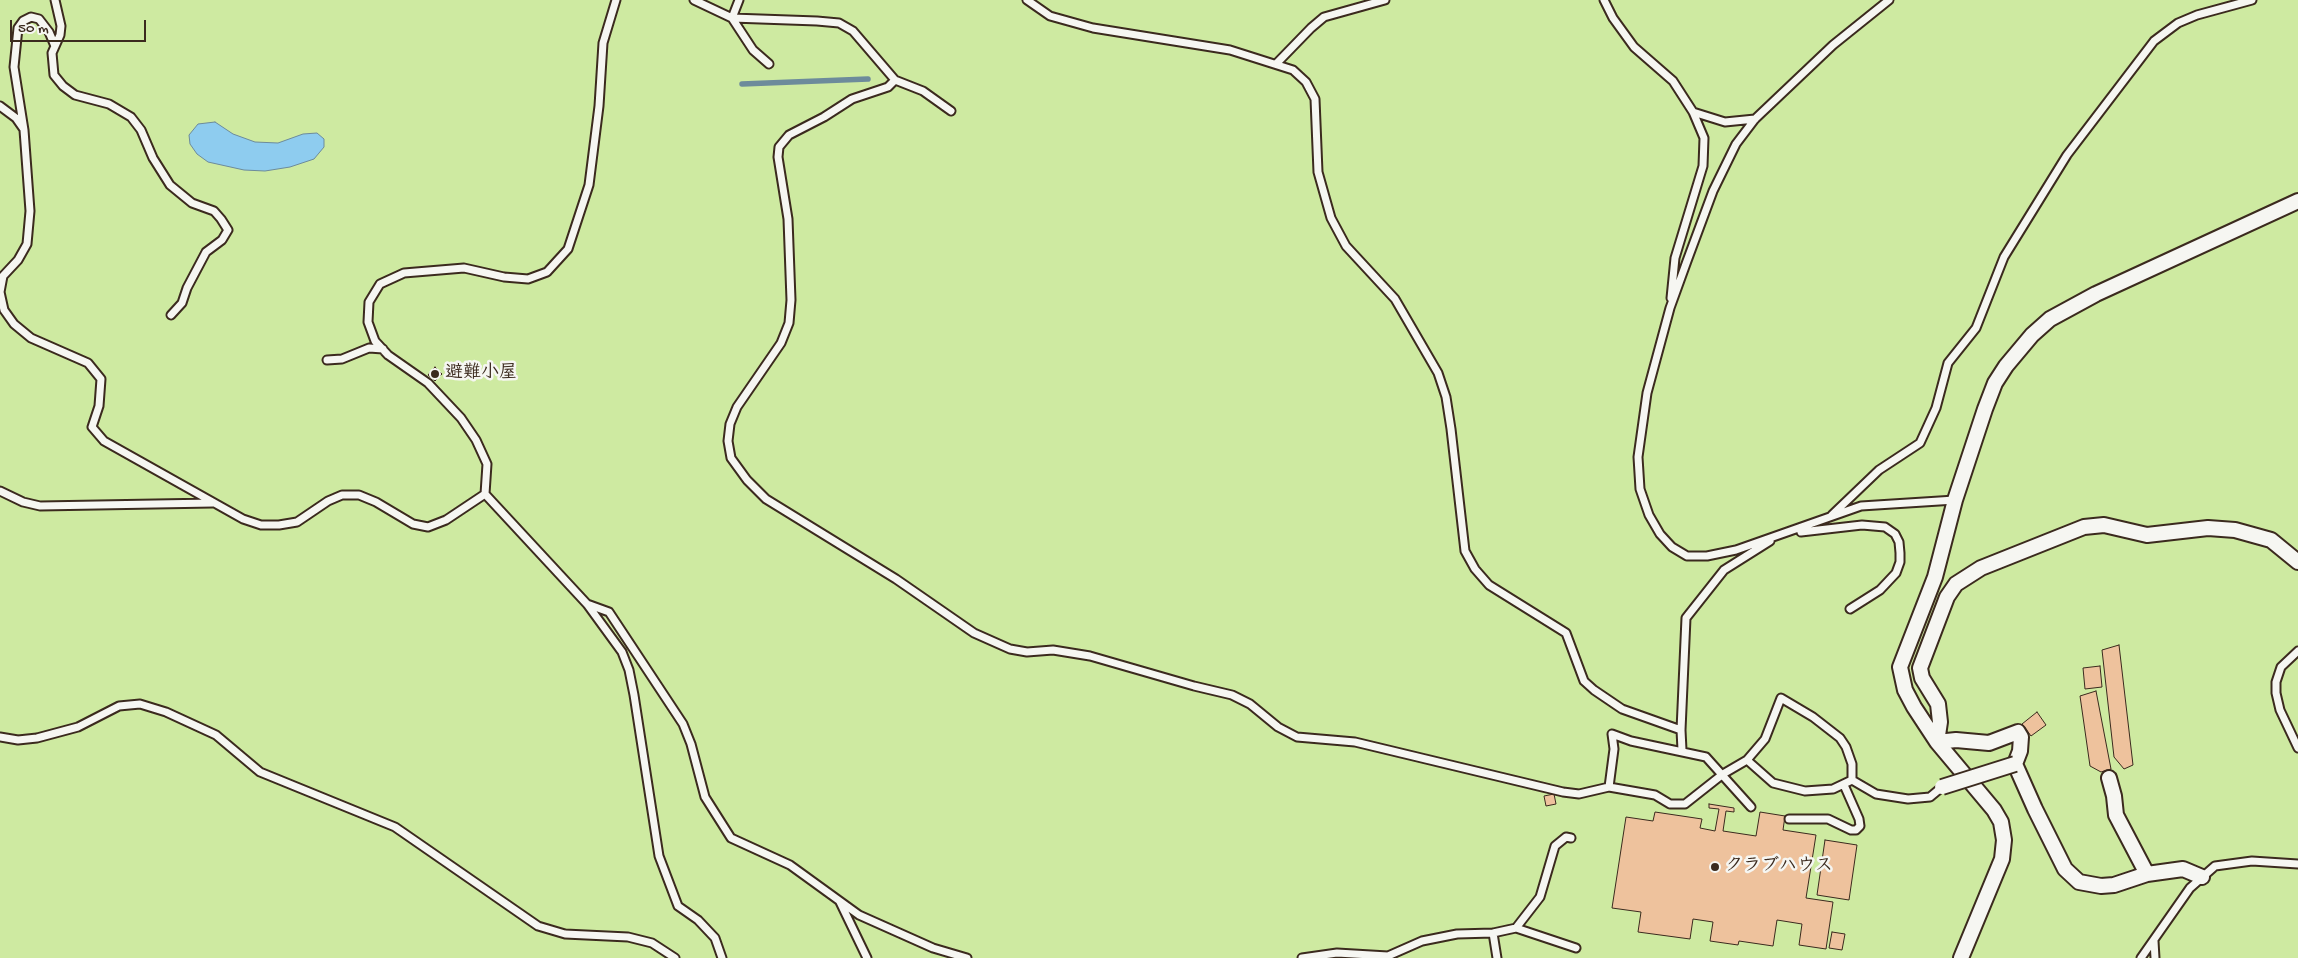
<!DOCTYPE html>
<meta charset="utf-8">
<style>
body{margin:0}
#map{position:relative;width:2298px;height:958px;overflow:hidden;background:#f6f6f2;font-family:"Gochi Hand",sans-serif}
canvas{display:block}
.scale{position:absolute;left:10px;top:20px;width:136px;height:22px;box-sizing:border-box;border:2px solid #3b2a1e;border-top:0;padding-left:6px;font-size:15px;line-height:18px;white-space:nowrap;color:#3b2a1e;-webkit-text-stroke:4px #f6f6f2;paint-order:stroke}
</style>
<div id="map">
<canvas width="2298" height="958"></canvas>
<div class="scale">50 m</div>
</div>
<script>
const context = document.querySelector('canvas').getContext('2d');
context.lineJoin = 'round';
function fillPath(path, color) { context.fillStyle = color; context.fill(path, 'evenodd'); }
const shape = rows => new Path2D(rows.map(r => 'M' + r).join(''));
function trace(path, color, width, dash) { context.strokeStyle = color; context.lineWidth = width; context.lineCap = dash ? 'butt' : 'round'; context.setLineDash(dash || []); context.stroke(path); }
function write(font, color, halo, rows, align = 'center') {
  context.font = font + ' "Gochi Hand","Klee One",sans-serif'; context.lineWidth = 5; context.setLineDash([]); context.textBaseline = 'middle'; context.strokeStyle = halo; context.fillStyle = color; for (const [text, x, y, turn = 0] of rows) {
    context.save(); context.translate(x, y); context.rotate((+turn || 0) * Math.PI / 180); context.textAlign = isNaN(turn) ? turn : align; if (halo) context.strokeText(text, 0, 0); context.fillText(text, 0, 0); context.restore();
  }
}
fillPath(shape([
 [0,0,2298,0,2298,958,0,958]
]), '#ceeaa1');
const water = shape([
 [215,122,233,134,255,142,278,143,303,134,317,133,324,139,324,147,314,159,290,167,265,171,244,170,208,162,197,154,190,144,189,135,198,124,215,122]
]);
fillPath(water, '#8eccef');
trace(water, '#6d8b9b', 1);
trace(shape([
 [742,84,868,79]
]), '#6d8b9b', 5.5);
const building = shape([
 [435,367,442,374,435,381,428,375,435,367],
 [2119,645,2133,765,2124,769,2114,757,2102,650,2119,645],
 [2100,666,2102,687,2085,689,2083,668,2100,666],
 [2096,691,2111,769,2101,772,2090,766,2080,696,2096,691],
 [2037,712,2046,725,2031,736,2022,724,2037,712],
 [1554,794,1556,804,1546,806,1544,796,1554,794],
 [1709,804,1734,808,1734,812,1726,811,1723,831,1756,836,1760,812,1785,816,1783,830,1816,835,1806,898,1833,902,1826,949,1799,945,1802,924,1777,920,1773,946,1739,941,1738,945,1710,941,1713,922,1693,919,1690,939,1638,932,1641,912,1612,908,1626,817,1653,821,1655,812,1702,819,1700,828,1715,831,1719,809,1709,808,1709,804],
 [1825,840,1857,845,1849,900,1817,895,1825,840],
 [1832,932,1845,934,1842,950,1829,948,1832,932]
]);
fillPath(building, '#eec29d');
trace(building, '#3b2a1e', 1);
const lane = shape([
 [55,0,61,26,60,35,52,53,54,75,63,86,75,95,109,104,131,117,141,130,153,158,170,185,192,203,214,211,221,219,228,230,222,240,206,252,187,288,182,303,171,315],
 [616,0,603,43,599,106,589,185,568,249,547,272,528,279,504,277,464,268,404,273,380,284,369,302,368,322,375,341,388,355,428,383,461,418,476,440,487,464,485,494,587,604,622,652,629,670,634,695,659,856,678,906,698,920,715,938,722,958],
 [694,0,732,18,753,50,769,64],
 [739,0,732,18,817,21,839,23,853,31,895,80,888,87,852,99,824,117,789,135,779,147,778,157,788,219,791,300,789,323,781,343,737,407,730,424,728,441,731,458,747,480,766,499,896,579,974,633,1010,649,1027,652,1053,650,1090,656,1194,686,1232,695,1250,704,1278,727,1297,737,1355,742,1563,792,1579,794,1609,787,1655,795,1670,804,1685,804,1723,774,1747,760,1765,739,1781,698,1813,717,1840,738,1846,747,1852,764,1852,780,1833,789,1805,791,1773,783,1747,760],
 [1027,0,1050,16,1093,28,1230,50,1293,70,1306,82,1315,99,1318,172,1331,218,1346,246,1395,299,1438,373,1446,397,1451,429,1465,551,1475,569,1489,585,1566,633,1584,681,1594,690,1622,709,1681,730],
 [1604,0,1613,18,1634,47,1673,81,1693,112,1704,138,1703,166,1675,258,1671,298],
 [1889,0,1833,45,1755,119,1736,144,1713,191,1687,261,1670,308,1647,393,1638,457,1640,489,1649,515,1660,534,1672,547,1687,556,1707,556,1736,550,1861,506,1955,500],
 [1276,64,1311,28,1324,17,1385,0],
 [895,80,923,91,951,111],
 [0,106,16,118,23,128],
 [1693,112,1725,122,1755,119],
 [0,292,4,310,14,324,31,338,88,363,101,379,99,406,92,427,104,441,243,519,261,525,279,525,297,522,328,501,342,495,359,495,376,502,413,524,428,527,446,520,485,494],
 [0,292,3,276,18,260,27,244,30,211,24,130,14,67,18,28,23,21,31,17,39,19,49,32,55,46],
 [327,360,342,359,369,348,383,349],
 [0,491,23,502,40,506,213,503],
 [1832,515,1879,470,1920,443,1936,408,1948,363,1976,328,2004,257,2067,155,2154,41,2178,23,2197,15,2252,0],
 [1801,532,1862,525,1885,527,1895,534,1899,542,1900,553,1900,562,1896,573,1880,590,1850,609],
 [587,604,609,612,683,724,691,744,705,797,731,838,790,865,859,915,933,948,967,958],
 [2298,651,2281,667,2276,682,2276,693,2280,710,2298,748],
 [0,737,18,740,37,738,78,727,119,706,140,704,166,712,216,735,260,772,395,827,538,926,565,934,628,937,652,943,675,958],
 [1682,750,1681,730,1686,618,1724,570,1770,541],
 [1852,780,1876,794,1908,799,1930,797,1942,787],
 [1609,787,1614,749,1612,734,1631,741,1706,757,1751,807],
 [1789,819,1828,819,1851,830,1856,830,1860,826,1859,819,1844,785],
 [840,902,867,958],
 [1516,928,1540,897,1555,846,1566,837,1571,838],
 [1493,933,1497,958],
 [2154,941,2155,958],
 [1302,958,1337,953,1388,956,1422,941,1457,934,1493,933,1516,928,1576,948],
 [2141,958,2190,888,2215,866,2252,861,2298,864]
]);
const street = shape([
 [2109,778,2114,796,2116,815,2147,874],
 [2202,877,2183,869,2147,874,2114,885,2101,886,2079,882,2065,869,2035,809,2015,764,2020,751,2021,737,2018,732,1989,743,1956,740,1937,742,1940,722,1938,704,1922,678,1920,668,1947,597,1956,584,1981,568,2084,527,2104,525,2147,535,2208,528,2235,530,2271,540,2298,562],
 [1961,958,2002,859,2004,840,2001,822,1994,810,1937,742,1914,707,1905,690,1900,667,1935,577,1955,500,1985,409,1995,383,2006,366,2032,335,2050,319,2096,294,2298,201]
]);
trace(lane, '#3b2a1e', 11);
trace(street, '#3b2a1e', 18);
trace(lane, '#f6f6f2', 7);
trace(street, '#f6f6f2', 14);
const streetBridge = shape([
 [1942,787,2015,764]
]);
trace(streetBridge, '#3b2a1e', 18, []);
trace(streetBridge, '#f6f6f2', 14);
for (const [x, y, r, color] of [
 [435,374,5,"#3b2a1e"],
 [1715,867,5,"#3b2a1e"]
]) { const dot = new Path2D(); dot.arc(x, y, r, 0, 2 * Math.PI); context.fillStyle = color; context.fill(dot); trace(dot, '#f6f6f2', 2); }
write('bold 18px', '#3b2a1e', '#f6f6f2', [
 ["避難小屋",445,374],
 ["クラブハウス",1725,867]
], 'left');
</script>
